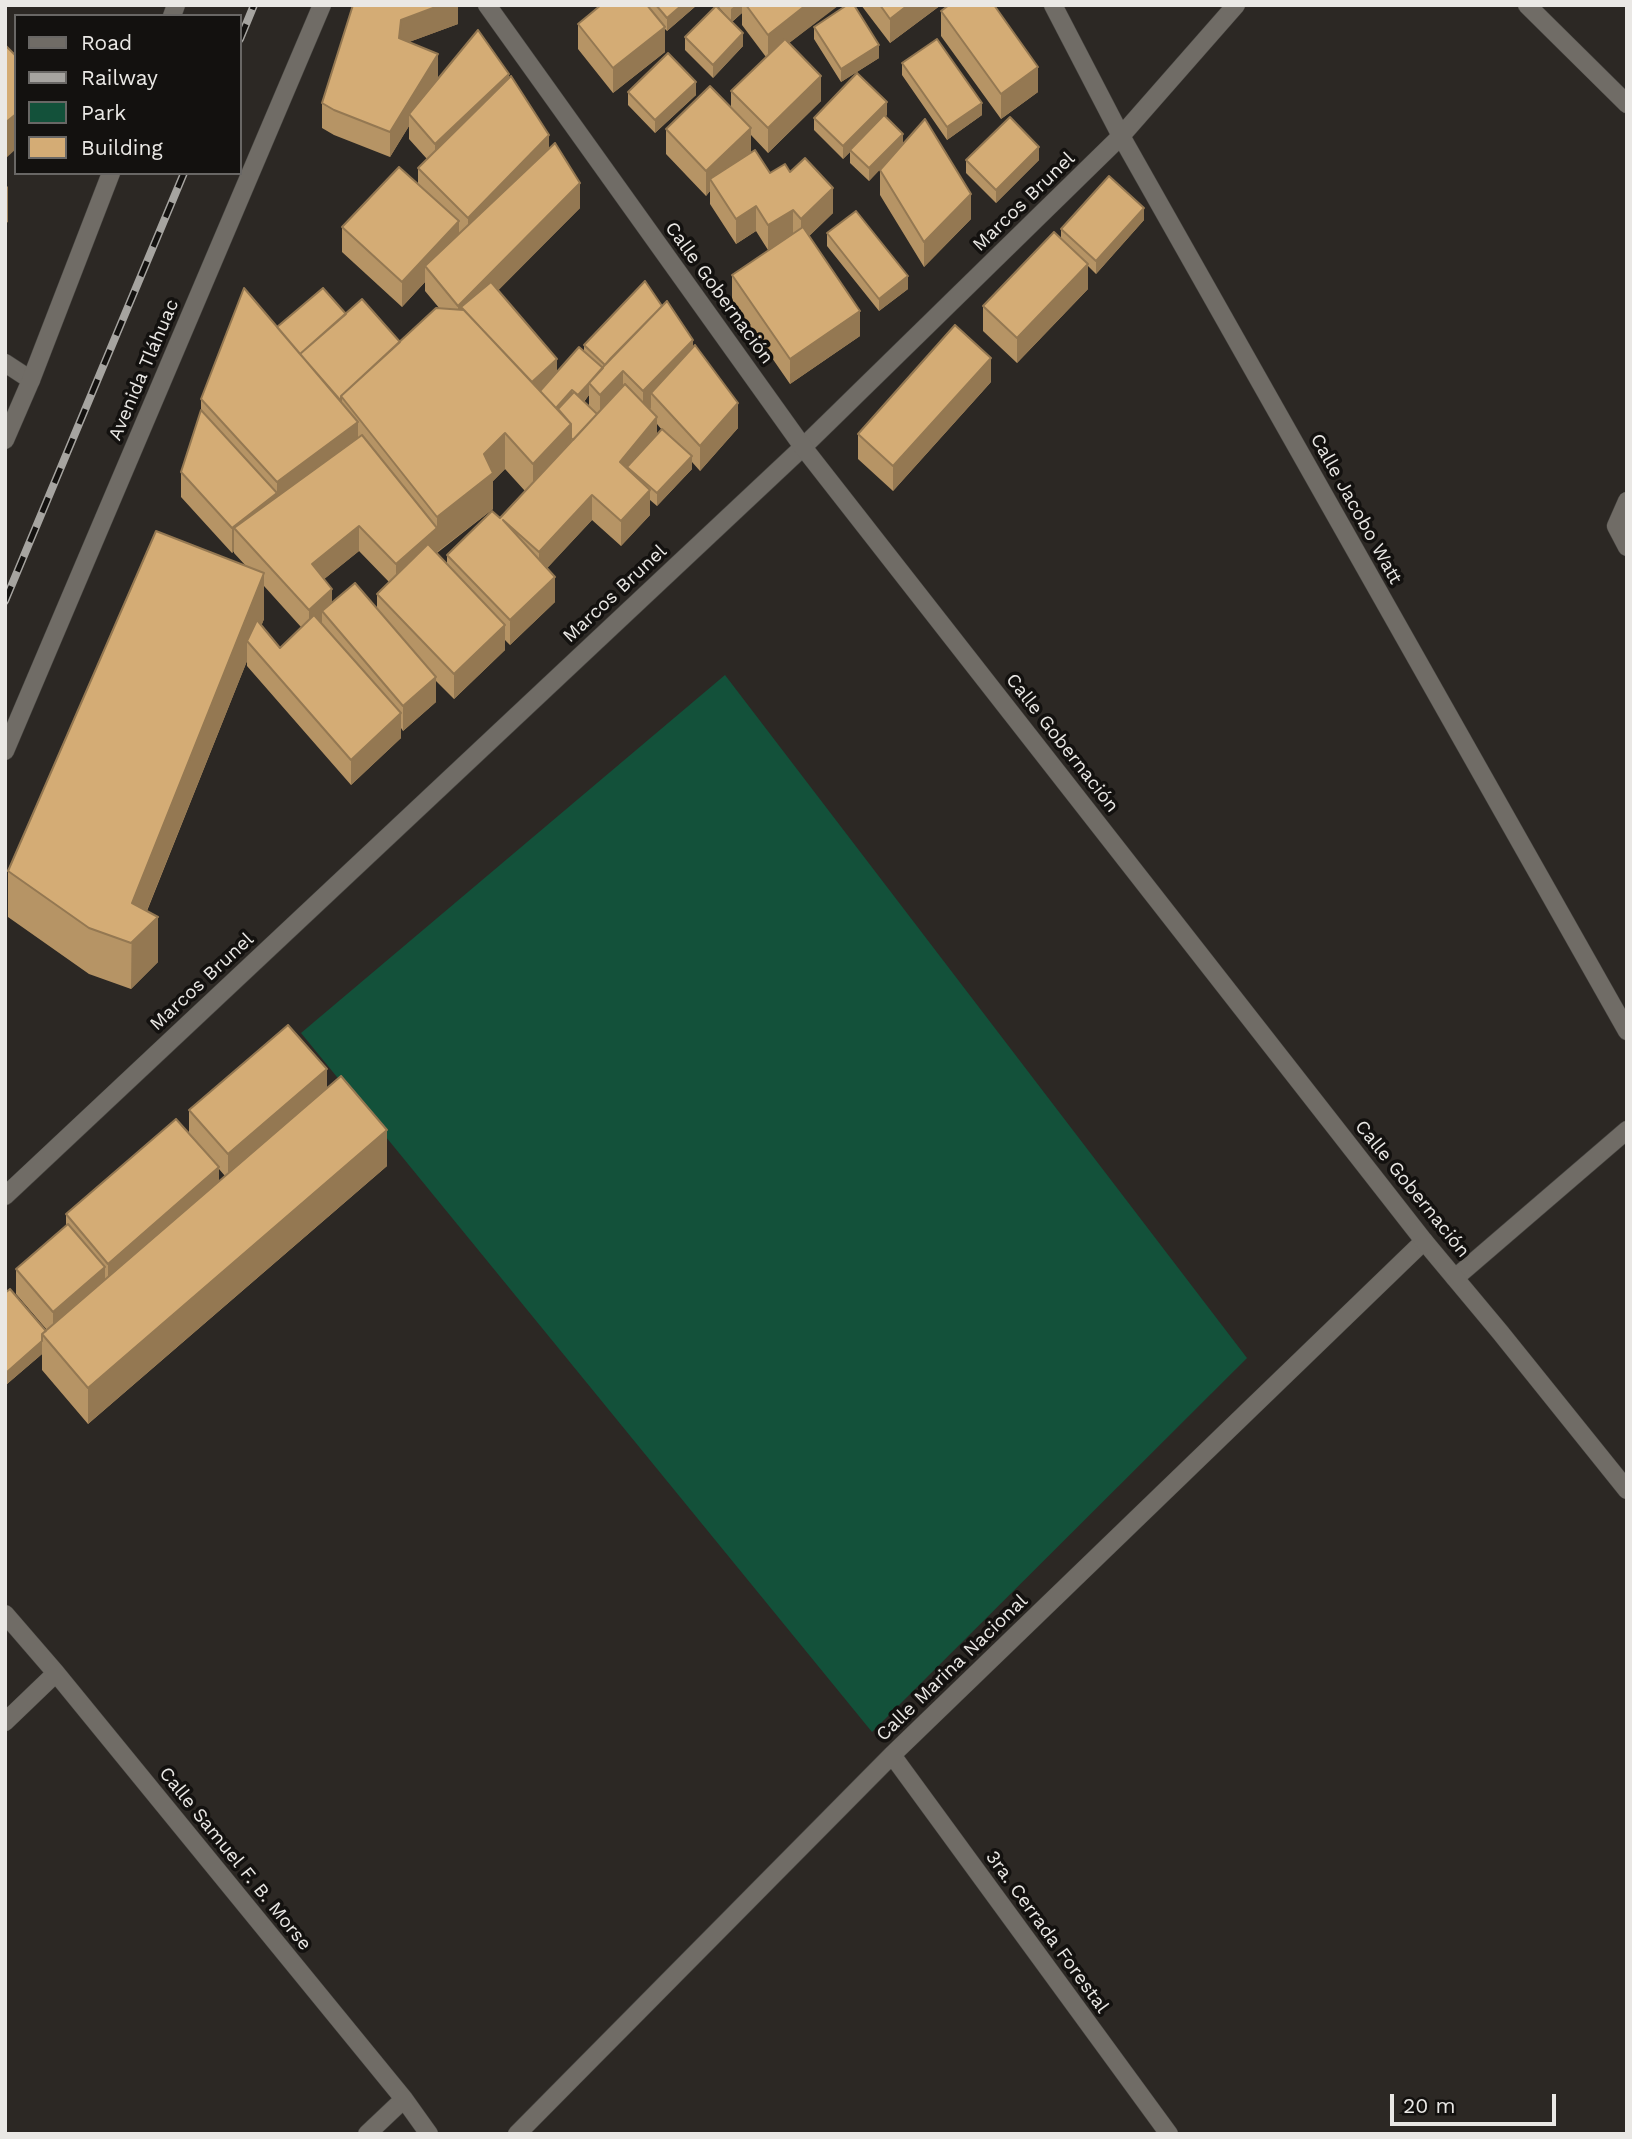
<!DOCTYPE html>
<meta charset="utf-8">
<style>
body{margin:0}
#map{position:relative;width:1632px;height:2139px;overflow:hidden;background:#2c2824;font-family:"Work Sans",sans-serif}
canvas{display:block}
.frame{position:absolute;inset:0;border:7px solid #eae8e5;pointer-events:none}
.legend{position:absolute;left:14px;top:14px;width:228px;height:161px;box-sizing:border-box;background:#13110f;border:2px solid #696765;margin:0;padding:9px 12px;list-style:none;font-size:21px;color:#eae8e5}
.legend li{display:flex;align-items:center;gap:14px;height:35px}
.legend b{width:35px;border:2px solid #696765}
.scale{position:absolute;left:1390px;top:2094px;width:166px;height:32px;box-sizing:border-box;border:4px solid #eae8e5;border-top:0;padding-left:9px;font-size:21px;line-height:24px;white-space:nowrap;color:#eae8e5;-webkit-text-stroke:5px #13110f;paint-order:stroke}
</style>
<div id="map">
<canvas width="1632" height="2139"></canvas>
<div class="frame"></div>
<ul class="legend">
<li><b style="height:9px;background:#706c66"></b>Road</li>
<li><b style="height:9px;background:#a6a4a0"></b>Railway</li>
<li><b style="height:19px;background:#13513a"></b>Park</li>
<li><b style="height:19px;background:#d4ac75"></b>Building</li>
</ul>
<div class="scale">20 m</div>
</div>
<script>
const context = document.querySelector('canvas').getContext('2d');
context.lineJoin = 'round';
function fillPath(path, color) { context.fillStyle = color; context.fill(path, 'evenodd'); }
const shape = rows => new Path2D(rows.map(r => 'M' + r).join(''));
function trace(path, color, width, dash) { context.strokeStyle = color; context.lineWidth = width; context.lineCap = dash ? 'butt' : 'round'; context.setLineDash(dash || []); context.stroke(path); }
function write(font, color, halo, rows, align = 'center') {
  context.font = font + ' "Work Sans",sans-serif'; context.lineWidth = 7; context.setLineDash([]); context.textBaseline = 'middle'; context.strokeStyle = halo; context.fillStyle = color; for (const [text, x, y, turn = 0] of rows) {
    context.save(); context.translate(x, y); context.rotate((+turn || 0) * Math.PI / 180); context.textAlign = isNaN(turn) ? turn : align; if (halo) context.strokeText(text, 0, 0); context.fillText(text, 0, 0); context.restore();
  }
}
fillPath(shape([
 [725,675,1247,1358,872,1732,301,1033]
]), '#13513a');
const street = shape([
 [1053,5,1121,136,1627,1031],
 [1527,5,1627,104],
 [5,363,31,380],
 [1627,501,1616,526,1627,547],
 [5,1196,803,447,1121,136,1236,5],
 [1455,1278,1627,1130],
 [5,1614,56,1673,404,2099,429,2134],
 [5,1722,56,1673],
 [892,1755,1169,2134],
 [367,2134,404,2099],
 [517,2134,892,1755,1424,1241]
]);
const secondary = shape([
 [487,5,803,447,1424,1241,1500,1332,1627,1490],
 [172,16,176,5],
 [5,440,31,380,111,173],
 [5,751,322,5]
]);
trace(street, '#474541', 19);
trace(secondary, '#474541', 19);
trace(street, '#706c66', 18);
trace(secondary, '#706c66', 18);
const rail = shape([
 [240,39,254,5],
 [5,601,184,173]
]);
trace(rail, '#a6a4a0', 8);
trace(rail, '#13110f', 5, [16]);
fillPath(shape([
 [458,5,458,24,409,42,438,79,509,78,549,149,580,208,498,290,557,371,584,351,584,345,693,347,738,428,700,471,692,462,692,469,657,506,650,500,650,515,621,546,592,520,547,568,555,602,510,645,505,640,505,650,454,699,436,681,436,702,403,731,401,728,401,738,351,785,247,666,247,661,147,911,158,962,131,989,89,974,8,917,8,871,246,566,234,553,234,551,232,553,181,497,181,472,201,410,201,399,277,327,346,314,400,342,440,309,425,291,425,282,402,307,342,252,342,227,418,183,418,168,427,159,409,139,409,126,390,157,334,135,322,128,322,103],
 [589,395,589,407,584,402],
 [657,424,662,430,657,435],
 [505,469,525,491,500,518,447,555,447,564,437,553,493,509,493,481],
 [359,551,389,582,377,594,377,608,332,602,324,579],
 [264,586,301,627,280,648,261,626,264,619],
 [601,5,697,5,667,31,665,29,665,52,613,93,578,49,578,24],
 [717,5,838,5,789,43,821,101,768,153,751,135,751,153,770,173,790,172,833,213,809,236,860,336,790,384,732,300,732,275,783,241,768,250,756,231,736,244,710,204,710,191,706,196,666,154,666,129,731,108,731,91,766,57,742,25,742,13,732,22,743,46,713,78,685,50,685,37,730,20],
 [861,5,941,5,890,43],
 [941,11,1038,92,1001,119,941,36],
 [814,27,879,58,841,82,814,39],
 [902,63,982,115,947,140,902,75],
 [628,92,696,95,655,133,628,105],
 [887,115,885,116,903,144,971,219,924,267,880,195,880,170,882,167,869,181,850,163,850,152,843,159,814,130,814,118],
 [966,160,1039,160,996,203,966,173],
 [1144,220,1096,274,1088,266,1088,289,1017,363,983,331,983,306,1061,239,1061,229],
 [827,233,908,289,879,311,827,246],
 [991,382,893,491,858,459,858,434],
 [327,1088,387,1166,88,1424,42,1370,42,1354,7,1384,5,1383,5,1293,46,1331,47,1330,16,1294,16,1269,66,1226,66,1214,189,1134,189,1110],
 [219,1169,225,1176,219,1181]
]), '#b69465');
fillPath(shape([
 [441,5,458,5,458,24,401,45,399,38,401,20],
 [682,5,697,5,667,31,667,18],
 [736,5,742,5,742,13,731,22,731,9],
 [806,5,838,6,768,59,768,35],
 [908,5,941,5,890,43,890,19],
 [665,27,665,52,613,93,613,68],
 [743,33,743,46,713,78,713,65],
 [879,45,879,58,841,82,841,69],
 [438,54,438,79,409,114,409,126,390,157,390,132],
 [1038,67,1038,92,1001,119,1001,94],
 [509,74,509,99,435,169,435,144],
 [821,76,821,101,768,153,768,128],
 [696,82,696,95,655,133,655,120],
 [887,102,887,115,843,159,843,146],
 [982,103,982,115,947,140,947,127],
 [16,114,16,149,5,159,5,123],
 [751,128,751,153,710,179,710,191,706,196,706,171],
 [903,134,903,146,869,181,869,168],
 [549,135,549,160,468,242,468,218],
 [1039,147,1039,160,996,203,996,190],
 [580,183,580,208,471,318,461,307,461,327,458,331,458,306],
 [8,186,8,222,5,224,5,189],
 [833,188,833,213,801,244,801,219],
 [971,194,971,219,924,267,924,242],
 [756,206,756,231,736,244,736,219],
 [1144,208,1144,220,1096,274,1096,261],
 [793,210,793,235,768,250,768,225],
 [459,221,459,246,425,266,425,282,402,307,402,282],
 [1088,264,1088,289,1017,363,1017,338],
 [908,276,908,289,879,311,879,299],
 [860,311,860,336,790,384,790,359],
 [693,340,693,365,651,393,651,408,643,416,643,391],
 [991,358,991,382,893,491,893,466],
 [557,359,557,384,535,404,528,385],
 [603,368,589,383,589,395,578,408,578,395],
 [623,371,623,396,600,419,600,395],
 [572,390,572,403,548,416],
 [738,403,738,428,700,471,700,446],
 [657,417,657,442,627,467,627,478,620,462],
 [358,422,358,458,234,528,234,551,232,553,232,528,277,493,277,482],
 [571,424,571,460,533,500,533,464],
 [505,433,505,469,493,481,493,509,437,552,437,517,484,454],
 [692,456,692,469,657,506,657,493],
 [650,490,650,515,621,546,621,521],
 [592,495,592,520,539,577,539,552],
 [359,526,359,551,312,589,312,564],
 [437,528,437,552,396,589,396,564],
 [264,573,264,619,253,647,247,641,247,661,135,940,158,917,158,962,131,989,132,903],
 [555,577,555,602,510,645,510,620],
 [332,589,332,614,322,611,322,623,309,635,309,610],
 [505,625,505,650,454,699,454,674],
 [436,677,436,702,403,731,403,706],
 [401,713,401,738,351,785,351,760],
 [327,1069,327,1093,228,1179,228,1154],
 [387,1130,387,1166,88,1424,88,1388],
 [219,1167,219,1192,108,1288,108,1264],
 [105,1267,105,1292,53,1336,53,1312],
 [42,1341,42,1354,7,1384,7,1372]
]), '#947852');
const building = shape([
 [353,5,441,5,401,20,399,38,438,54,390,132,334,110,322,103,353,5],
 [601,5,647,5,665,27,613,68,578,24,601,5],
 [656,5,682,5,667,18,656,5],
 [746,5,806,5,768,35,746,5],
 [847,5,854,5,879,45,841,69,814,27,847,5],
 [880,5,908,5,890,19,880,5],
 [949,5,994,5,1038,67,1001,94,941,11,949,5],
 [716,6,743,33,713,65,685,37,716,6],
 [478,30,509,74,435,144,409,114,478,30],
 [785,39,821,76,768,128,731,91,785,39],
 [937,39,982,103,947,127,902,63,937,39],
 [5,45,16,56,16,114,5,123,5,45],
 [668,53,696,82,655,120,628,92,668,53],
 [857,73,887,102,843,146,814,118,857,73],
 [511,76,549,135,468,218,418,168,511,76],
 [710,86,751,128,706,171,666,129,710,86],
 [884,115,903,134,869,168,850,150,884,115],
 [1010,117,1039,147,996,190,966,160,1010,117],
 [925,119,971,194,924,242,880,170,925,119],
 [555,143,580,183,458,306,425,266,555,143],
 [755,150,770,173,785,164,790,172,805,158,833,188,801,219,793,210,768,225,756,206,736,219,710,179,755,150],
 [399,167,459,221,402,282,342,227,399,167],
 [1109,176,1144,208,1096,261,1061,229,1109,176],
 [856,211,908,276,879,299,827,233,856,211],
 [803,227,860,311,790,359,732,275,803,227],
 [1054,232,1088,264,1017,338,983,306,1054,232],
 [645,281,662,306,605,365,584,345,645,281],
 [491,282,557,359,532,382,461,307,491,282],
 [244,288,358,422,277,482,201,399,244,288],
 [323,288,346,314,300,354,277,327,323,288],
 [362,299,400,342,341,396,341,401,300,354,362,299],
 [667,301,693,340,643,391,623,371,600,395,589,383,611,358,667,301],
 [436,308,464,310,571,424,533,464,505,433,484,454,493,473,437,517,341,396,436,308],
 [955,325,991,358,893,466,858,434,955,325],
 [695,345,738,403,700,446,651,393,695,345],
 [579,347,603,368,578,395,572,390,556,408,540,391,579,347],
 [625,384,657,417,620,462,650,490,621,521,592,495,539,552,503,520,555,577,510,620,447,555,492,511,500,518,625,384],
 [574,392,597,414,573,440,571,438,571,424,558,409,574,392],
 [201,410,277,493,232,528,181,472,201,410],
 [662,429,692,456,657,493,627,467,662,429],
 [362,435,437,528,396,564,359,526,312,564,332,589,309,610,234,528,362,435],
 [156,531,264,573,132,903,158,917,131,943,89,928,8,871,156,531],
 [428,544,505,625,454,674,377,594,428,544],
 [355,583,436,677,403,706,322,611,355,583],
 [314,615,401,713,351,760,247,641,257,620,280,648,314,615],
 [288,1025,327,1069,228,1154,189,1110,288,1025],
 [341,1076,387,1130,88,1388,42,1334,341,1076],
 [176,1119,219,1167,108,1264,66,1214,176,1119],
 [68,1224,105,1267,53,1312,16,1269,68,1224],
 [10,1289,46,1331,42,1334,42,1341,7,1372,5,1370,5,1293,10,1289]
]);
fillPath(building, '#d4ac75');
trace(building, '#947852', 2);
write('19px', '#eae8e5', '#13110f', [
 ["Marcos Brunel",1024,202,-44],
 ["Calle Gobernación",719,293,54],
 ["Avenida Tláhuac",144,370,-67],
 ["Calle Jacobo Watt",1356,509,61],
 ["Marcos Brunel",615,594,-43],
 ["Calle Gobernación",1062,743,52],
 ["Marcos Brunel",202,982,-43],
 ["Calle Gobernación",1412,1189,51],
 ["Calle Marina Nacional",952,1668,-44],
 ["Calle Samuel F. B. Morse",235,1859,51],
 ["3ra. Cerrada Forestal",1047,1932,54]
]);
</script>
